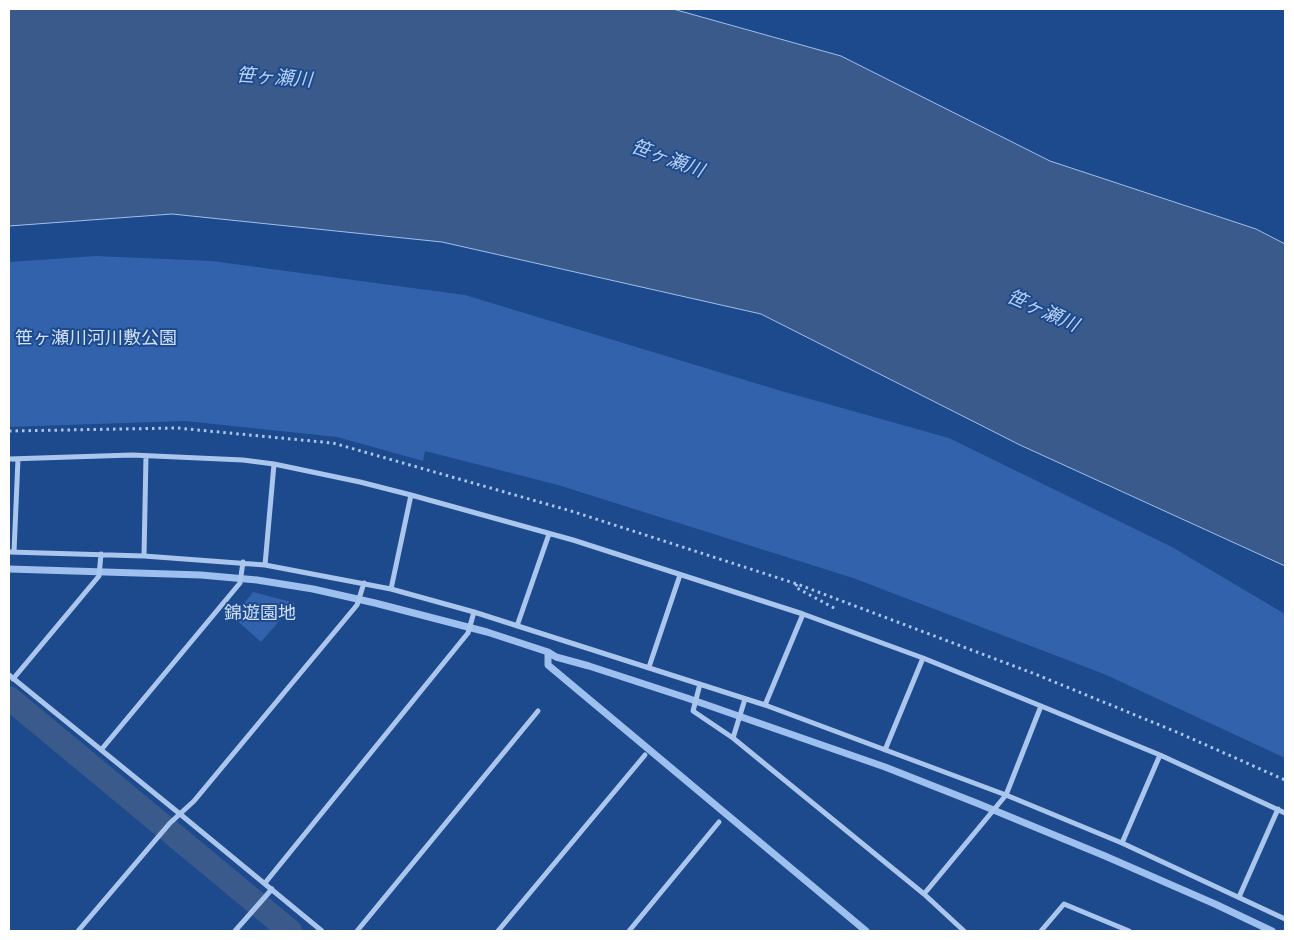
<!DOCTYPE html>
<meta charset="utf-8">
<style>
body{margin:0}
#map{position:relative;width:1294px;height:940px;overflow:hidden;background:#1d498d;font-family:Jost,sans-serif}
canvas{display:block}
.frame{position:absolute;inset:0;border:10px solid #fff;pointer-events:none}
</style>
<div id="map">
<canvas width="1294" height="940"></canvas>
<div class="frame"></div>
</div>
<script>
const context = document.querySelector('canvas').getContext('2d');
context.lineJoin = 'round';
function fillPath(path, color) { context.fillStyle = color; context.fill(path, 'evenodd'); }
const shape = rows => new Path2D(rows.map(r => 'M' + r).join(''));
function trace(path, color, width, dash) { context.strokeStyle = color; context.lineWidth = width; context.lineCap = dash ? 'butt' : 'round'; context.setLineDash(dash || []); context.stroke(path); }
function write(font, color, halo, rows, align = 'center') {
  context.font = font + ' Jost,"Noto Sans JP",sans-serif'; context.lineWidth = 4; context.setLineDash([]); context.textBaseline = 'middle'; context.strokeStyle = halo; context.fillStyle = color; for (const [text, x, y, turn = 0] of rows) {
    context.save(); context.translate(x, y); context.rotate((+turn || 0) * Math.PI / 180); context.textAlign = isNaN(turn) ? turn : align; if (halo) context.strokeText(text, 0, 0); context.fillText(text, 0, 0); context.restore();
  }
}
fillPath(shape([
 [96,256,212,261,465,295,778,390,949,438,1172,547,1285,614,1285,758,1104,674,853,578,558,485,425,451,423,461,337,437,185,421,9,427,9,262],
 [253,592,295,603,261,642,233,617]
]), '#3162ab');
const water = shape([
 [9,9,673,9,841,56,1050,161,1256,229,1285,244,1285,566,1020,445,761,314,442,242,172,214,9,226,9,9]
]);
fillPath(water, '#3b5a8c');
trace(water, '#9ec0ee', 1);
trace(shape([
 [9,569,201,575,257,580,313,589,375,603,487,632,548,652,556,657,589,666,687,698,885,767,979,804,1105,856,1215,904,1272,931],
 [548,652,548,665,866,931]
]), '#9ec0ee', 7);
trace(shape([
 [9,698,290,931]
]), '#3b5a8c', 24);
trace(shape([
 [9,431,177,428,333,443,571,511,797,584,1035,674,1179,733,1285,780],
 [797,584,795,587,836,609]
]), '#abc6ed', 3, [2.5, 4]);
trace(shape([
 [9,459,132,455,243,460,274,464,360,482,411,495,573,540,803,614,923,658,1041,706,1160,755,1285,813],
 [9,552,144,556,265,565,391,589,474,612,765,705,1006,795,1122,843,1285,919],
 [14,552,18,459],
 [144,556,146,456],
 [265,565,274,464],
 [391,589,411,495],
 [517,626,549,534],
 [649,667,680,575],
 [9,675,180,814,322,931],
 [13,679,99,576,101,554],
 [700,684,693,711,733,738,924,894,964,931],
 [765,705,803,614],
 [733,738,745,699],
 [101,750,240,583,243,562],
 [885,750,923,658],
 [1122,843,1160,755],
 [265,883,468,633,474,612],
 [924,894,1006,795,1041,706],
 [1239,897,1278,809],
 [78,931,170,823,194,801,357,605,364,583],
 [235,931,272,889],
 [357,931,538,711],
 [498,931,645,755],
 [629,931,719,822],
 [1041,931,1064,904,1129,931]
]), '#abc6ed', 5);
write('18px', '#d0e1f9', '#1d498d', [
 ["笹ヶ瀬川河川敷公園",96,340],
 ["錦遊園地",260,615]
]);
write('italic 19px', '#b7d0f4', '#1d498d', [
 ["笹ヶ瀬川",274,79,4],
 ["笹ヶ瀬川",667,160,20],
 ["笹ヶ瀬川",1042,312,24]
]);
</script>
